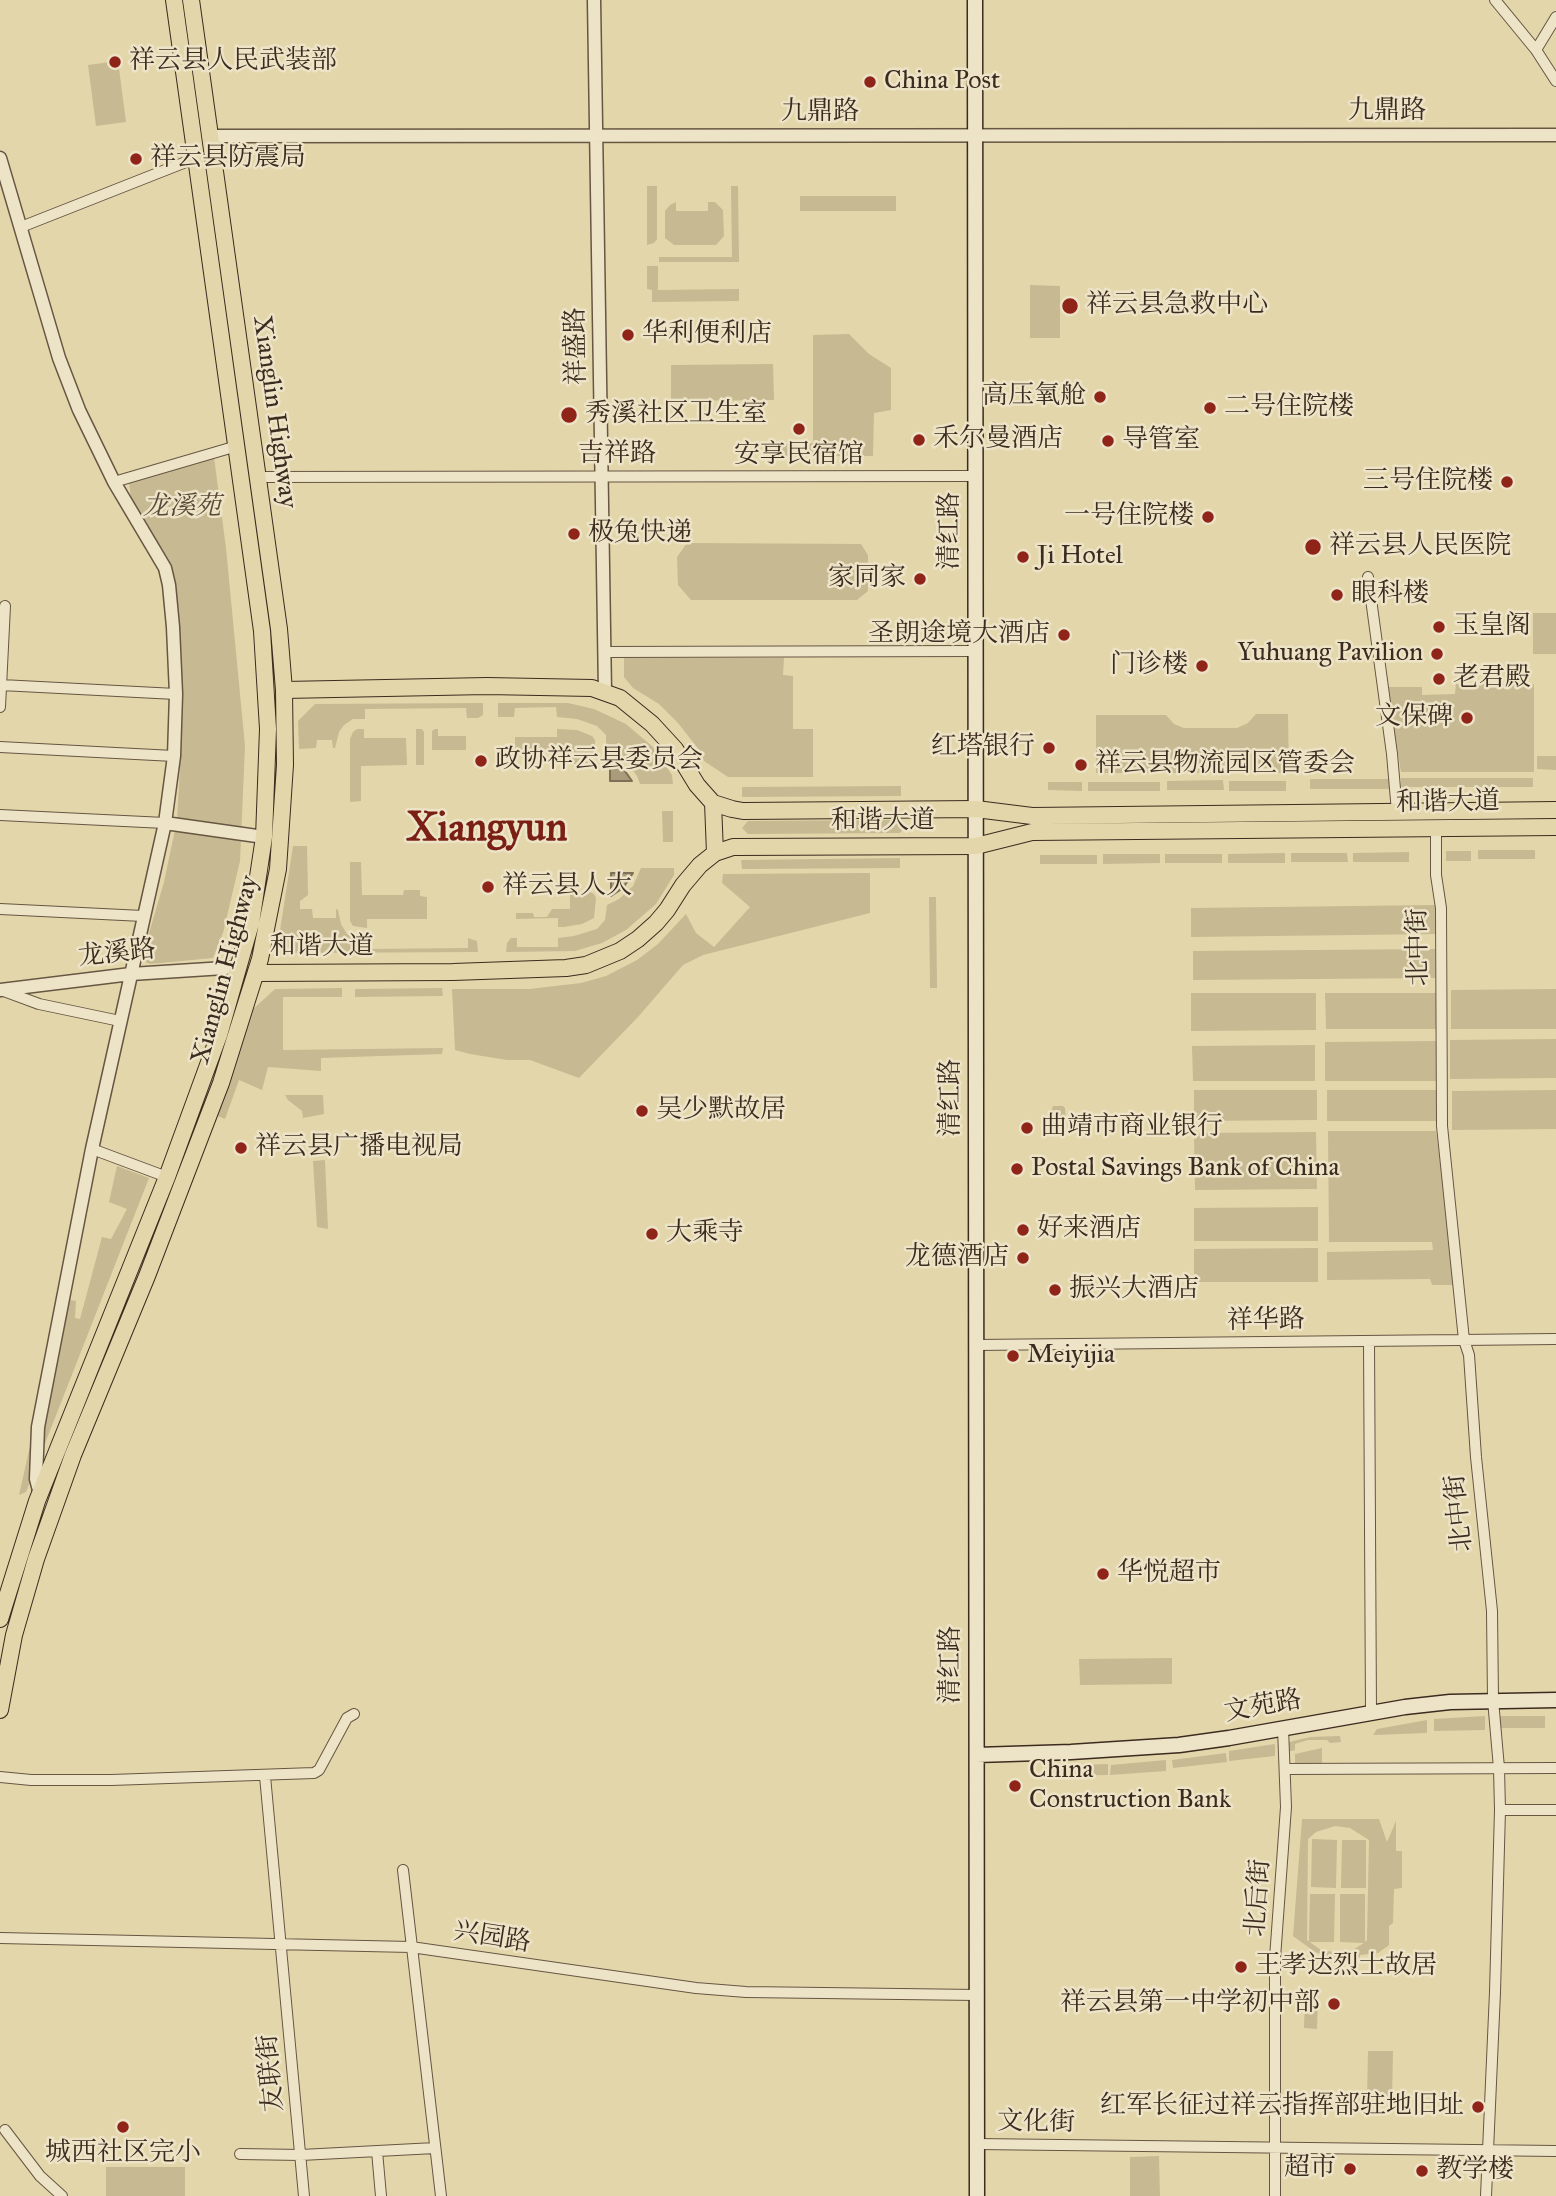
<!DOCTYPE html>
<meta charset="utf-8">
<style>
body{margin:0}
canvas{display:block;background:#e3d6aa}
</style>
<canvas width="1556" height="2196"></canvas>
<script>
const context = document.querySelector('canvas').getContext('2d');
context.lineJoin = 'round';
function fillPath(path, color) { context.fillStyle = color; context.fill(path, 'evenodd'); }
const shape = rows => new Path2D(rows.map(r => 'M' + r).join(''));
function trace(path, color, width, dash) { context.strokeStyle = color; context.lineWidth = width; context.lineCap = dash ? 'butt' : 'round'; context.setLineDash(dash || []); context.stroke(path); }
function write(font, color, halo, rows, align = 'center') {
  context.font = font + ' "IM FELL Great Primer","Noto Serif SC",serif'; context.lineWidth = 5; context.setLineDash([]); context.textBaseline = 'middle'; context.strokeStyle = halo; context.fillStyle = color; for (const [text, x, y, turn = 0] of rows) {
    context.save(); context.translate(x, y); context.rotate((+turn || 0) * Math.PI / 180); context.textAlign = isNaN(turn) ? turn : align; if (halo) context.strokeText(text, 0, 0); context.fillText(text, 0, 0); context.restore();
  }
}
fillPath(shape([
 [118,61,126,122,96,126,88,65],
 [647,186,657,186,657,239,654,243,647,245],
 [731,186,738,186,739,262,659,262,659,257,732,257],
 [800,196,896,196,896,211,800,211],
 [676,202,676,211,708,211,708,202,715,202,723,210,724,236,716,245,674,245,665,238,665,211,670,205],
 [647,266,658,266,658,290,739,289,739,301,652,302,652,290,647,289],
 [1030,285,1060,286,1060,338,1030,338],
 [849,334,869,354,891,368,891,410,874,413,873,456,782,456,782,444,813,443,813,335],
 [773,364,774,400,671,401,671,365],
 [214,457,226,548,245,746,240,861,223,933,213,958,150,964,145,962,142,957,164,882,177,820,181,750,181,678,172,568,131,499,129,482],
 [687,543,861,544,868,555,868,591,857,600,691,600,678,585,677,557],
 [1533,613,1556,613,1556,654,1533,654],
 [624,658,784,658,783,675,793,676,793,729,813,729,813,777,728,777,704,761,700,751,678,723,659,704,633,688,624,677],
 [1456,684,1534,684,1534,772,1401,772,1387,687,1422,687,1422,695,1455,694],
 [483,703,483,715,478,718,467,718,466,708,365,709,365,719,353,719,344,725,339,732,335,748,333,748,332,740,317,740,316,748,299,749,298,721,315,704],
 [498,703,568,703,594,709,609,716,626,724,653,747,672,775,673,784,640,784,637,776,626,761,619,754,606,749,606,735,597,726,577,719,557,717,556,707,515,708,514,717,498,717],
 [1256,714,1288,714,1289,773,1096,773,1096,715,1166,715,1174,724,1184,728,1237,728,1248,723],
 [357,729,364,729,364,738,406,738,407,765,361,766,361,801,350,802,350,739,353,732],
 [416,729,422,729,424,732,424,765,416,765],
 [435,729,438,729,438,736,466,736,466,750,432,750,432,731],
 [557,729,577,730,592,736,595,740,595,752,590,761,586,764,570,764,569,749,515,750,515,737,557,737],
 [1537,756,1556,756,1556,770,1537,769],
 [1401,778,1533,778,1533,787,1401,787],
 [1310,779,1391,779,1391,789,1310,789],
 [1223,780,1224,790,1167,790,1167,781],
 [1229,781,1286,781,1286,791,1229,791],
 [1048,782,1082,782,1082,791,1048,790],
 [1088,782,1160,782,1160,791,1088,791],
 [901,786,901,796,742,797,742,787],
 [662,811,673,811,673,842,663,842],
 [901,820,905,827,900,833,748,834,742,828,748,821],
 [293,846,307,846,308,895,300,901,300,909,312,909,313,918,336,918,336,909,338,910,341,924,347,934,355,939,366,939,366,949,468,948,468,938,477,941,478,952,293,953,279,937],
 [1478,850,1535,850,1535,859,1478,859],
 [1446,851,1471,851,1471,861,1446,861],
 [1409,852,1409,862,1353,862,1353,853],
 [1285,853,1285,863,1228,863,1228,854],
 [1291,853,1347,853,1348,862,1291,862],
 [1103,854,1160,854,1160,863,1103,864],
 [1165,854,1222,854,1222,863,1165,863],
 [1040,855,1097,855,1097,864,1040,864],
 [900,858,900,868,742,869,741,860],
 [350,862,361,862,362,895,403,895,404,890,420,890,420,896,427,897,427,919,367,919,367,928,353,926,350,921],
 [641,868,674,868,674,875,656,904,626,930,602,943,575,951,506,952,507,943,511,938,517,938,517,947,558,947,558,938,574,936,597,929,605,920,607,905,619,899,633,886],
 [870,873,870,913,703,955,683,965,638,1017,579,1078,530,1060,507,1060,470,1054,455,1050,452,989,529,989,581,983,606,976,637,960,658,944,686,914,696,933,714,947,750,907,722,883,723,874],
 [570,892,590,892,594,894,596,898,594,918,582,924,564,927,558,927,558,918,516,919,516,913,533,913,534,917,547,917,552,909,570,909],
 [929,897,936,897,937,988,930,988],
 [1436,905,1436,934,1191,937,1191,908],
 [1435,949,1436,978,1193,980,1193,951],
 [342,988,342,997,283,997,283,1050,443,1048,442,1054,321,1058,321,1071,268,1067,262,1090,239,1080,225,1119,210,1113,250,1012,275,989],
 [442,988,443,996,355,997,355,989],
 [1556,989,1556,1029,1451,1029,1451,990],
 [1191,993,1316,993,1316,1030,1191,1031],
 [1325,993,1439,993,1439,1029,1326,1029],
 [1556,1039,1556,1078,1450,1079,1450,1040],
 [1438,1041,1438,1081,1325,1081,1325,1042],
 [1315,1045,1315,1081,1193,1081,1192,1046],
 [1194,1090,1317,1090,1317,1120,1194,1121],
 [1327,1090,1439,1090,1439,1121,1327,1121],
 [1556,1090,1556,1129,1452,1130,1452,1091],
 [285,1095,323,1095,324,1114,303,1118,302,1111,288,1100],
 [1053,1106,1063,1106,1065,1108,1066,1127,1054,1130,1050,1115],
 [1328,1131,1436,1131,1456,1285,1432,1285,1430,1279,1327,1280,1327,1252,1433,1250,1432,1242,1329,1242],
 [1316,1132,1317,1189,1195,1190,1194,1133],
 [325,1160,328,1229,317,1227,313,1161],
 [117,1166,149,1178,26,1492,19,1495,63,1299,76,1301,75,1318,80,1319,102,1237,111,1239,127,1209,109,1202],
 [1318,1207,1318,1241,1194,1241,1194,1208],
 [1318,1248,1318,1282,1194,1282,1194,1249],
 [1172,1658,1172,1684,1080,1685,1079,1659],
 [1485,1716,1485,1730,1434,1731,1434,1719],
 [1500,1716,1545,1716,1545,1728,1500,1728],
 [1427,1720,1427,1733,1373,1735,1377,1729],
 [1340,1736,1341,1742,1330,1743,1327,1740,1308,1740,1295,1744,1295,1750,1287,1752,1287,1743,1293,1741,1311,1737],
 [1275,1744,1275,1756,1229,1761,1229,1751],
 [1322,1748,1322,1763,1295,1763,1295,1754],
 [1226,1753,1227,1762,1173,1768,1172,1760],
 [1166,1760,1166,1771,1110,1775,1111,1765],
 [1108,1764,1108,1775,1053,1776,1054,1766],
 [1302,1819,1379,1819,1387,1842,1396,1821,1396,1851,1402,1851,1402,1888,1394,1889,1393,1923,1389,1926,1389,1945,1378,1953,1360,1955,1359,1962,1347,1962,1315,1952,1293,1936],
 [1335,1826,1350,1828,1369,1840,1367,1940,1365,1942,1365,1894,1340,1894,1340,1942,1364,1943,1351,1951,1340,1953,1321,1950,1307,1940,1308,1839,1316,1832],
 [1312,1839,1337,1840,1336,1888,1311,1887],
 [1342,1840,1366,1840,1366,1888,1341,1888],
 [1310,1894,1335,1894,1334,1942,1309,1942],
 [1305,1998,1318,1998,1317,2029,1304,2028],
 [1368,2051,1393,2051,1392,2099,1367,2099],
 [1159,2156,1160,2196,1130,2196,1130,2157],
 [106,2167,185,2167,185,2196,106,2196]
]), '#c7b992');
const water = shape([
 [610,759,622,767,632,781,610,781,610,759],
 [611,873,633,873,623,888,611,896,611,873]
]);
fillPath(water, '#aa9c7b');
trace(water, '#7e6f56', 2);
const minor = shape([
 [1495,0,1536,50,1556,81],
 [1536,50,1556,17],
 [21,227,196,158],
 [259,477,975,476],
 [114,482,237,446],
 [1368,577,1392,754,1397,812],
 [604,652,975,651],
 [1,685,176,694],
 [0,707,5,606],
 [0,747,174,756],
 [0,815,165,823],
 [1436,828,1436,875,1441,908,1442,1126,1464,1340,1469,1355,1476,1457,1492,1611,1493,1700,1499,1768,1500,1810,1495,1992,1486,2196],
 [0,909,143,916],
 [1,990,39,1004,120,1021],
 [92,1149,167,1177],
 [1369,1341,1371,1713],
 [976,1345,1556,1339],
 [1285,1769,1556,1768],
 [265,1776,304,2196],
 [0,1777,31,1780,111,1780,314,1773,319,1770,347,1718,354,1714],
 [1500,1810,1556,1810],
 [403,1870,441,2196],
 [0,1938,411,1947,696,1988,746,1992,977,1995],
 [5,2130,40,2176,62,2196],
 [977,2144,1556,2151],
 [377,2151,381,2196],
 [240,2154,301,2155,435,2148],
 [1275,2196,1275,1958,1286,1807,1283,1728]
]);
const tertiary = shape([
 [594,0,605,692],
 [211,136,1556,135],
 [0,158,59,358,79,410,114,482,165,568,169,585,173,627,176,694,174,756,165,823,92,1149,38,1427,36,1479,40,1494],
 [165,823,264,837],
 [0,990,131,974,240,967]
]);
const secondary = shape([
 [975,0,977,2196],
 [977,1755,1071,1752,1179,1745,1229,1738,1405,1707,1450,1702,1556,1700]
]);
const primary = shape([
 [284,690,487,686,592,688,620,698,652,724,675,749,697,785,713,803,732,809,743,811,976,809,1032,816,1556,810],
 [713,803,715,853],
 [256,973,453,972,566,968,586,965,620,951,638,939,656,923,667,910,683,885,700,865,715,853,733,847,976,846,1032,832,1556,827]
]);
const trunk = shape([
 [0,1619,37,1501,167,1177,219,1035,251,923,264,837,268,729,262,631,174,0],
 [0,1710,14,1635,36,1559,73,1455,147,1276,221,1083,260,959,278,869,285,765,284,690,279,629,191,0]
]);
trace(minor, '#665642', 12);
trace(tertiary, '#665642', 15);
trace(secondary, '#3c2b1f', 17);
trace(primary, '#3c2b1f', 18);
trace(trunk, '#3c2b1f', 18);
trace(minor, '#ede4c8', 10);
trace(tertiary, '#ede4c8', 12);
trace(secondary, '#ede4c8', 14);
trace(primary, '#e3d6aa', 16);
trace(trunk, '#e3d6aa', 16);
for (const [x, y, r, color] of [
 [115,62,7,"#8f2418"],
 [870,82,7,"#8f2418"],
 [136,159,7,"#8f2418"],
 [1070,306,9,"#8f2418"],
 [628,335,7,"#8f2418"],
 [1100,397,7,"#8f2418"],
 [1210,408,7,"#8f2418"],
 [569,415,9,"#8f2418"],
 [799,429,7,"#8f2418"],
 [919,440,7,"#8f2418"],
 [1108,441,7,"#8f2418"],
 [1507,482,7,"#8f2418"],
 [1208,517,7,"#8f2418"],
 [574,534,7,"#8f2418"],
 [1313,547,9,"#8f2418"],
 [1023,557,7,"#8f2418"],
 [920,579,7,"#8f2418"],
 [1337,595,7,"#8f2418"],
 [1439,627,7,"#8f2418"],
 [1064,635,7,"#8f2418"],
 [1437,654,7,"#8f2418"],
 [1202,666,7,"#8f2418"],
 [1439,679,7,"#8f2418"],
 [1467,718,7,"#8f2418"],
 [1049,748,7,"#8f2418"],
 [481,761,7,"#8f2418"],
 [1081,765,7,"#8f2418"],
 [488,887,7,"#8f2418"],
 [642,1111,7,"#8f2418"],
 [1027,1128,7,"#8f2418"],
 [241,1148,7,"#8f2418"],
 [1017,1169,7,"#8f2418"],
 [1023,1230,7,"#8f2418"],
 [652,1234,7,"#8f2418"],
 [1023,1258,7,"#8f2418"],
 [1055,1290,7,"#8f2418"],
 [1013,1356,7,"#8f2418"],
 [1103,1574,7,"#8f2418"],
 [1015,1786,7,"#8f2418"],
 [1241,1967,7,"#8f2418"],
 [1334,2004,7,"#8f2418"],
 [1478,2107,7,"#8f2418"],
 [123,2127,7,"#8f2418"],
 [1350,2169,7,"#8f2418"],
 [1422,2171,7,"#8f2418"]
]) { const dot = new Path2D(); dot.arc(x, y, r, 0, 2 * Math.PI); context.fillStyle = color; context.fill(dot); trace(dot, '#ede4c8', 2.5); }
write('26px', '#3c2b1f', '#ede4c8', [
 ["祥云县人民武装部",129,62],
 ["China Post",884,82],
 ["祥云县防震局",150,159],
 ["祥云县急救中心",1086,306],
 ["华利便利店",642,335],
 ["高压氧舱",1086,397,"right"],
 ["二号住院楼",1224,408],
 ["秀溪社区卫生室",585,415],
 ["禾尔曼酒店",933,440],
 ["导管室",1122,441],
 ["安享民宿馆",799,456,"center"],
 ["三号住院楼",1493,482,"right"],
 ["一号住院楼",1194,517,"right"],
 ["极兔快递",588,534],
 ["祥云县人民医院",1329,547],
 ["Ji Hotel",1037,557],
 ["家同家",906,579,"right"],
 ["眼科楼",1351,595],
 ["玉皇阁",1453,627],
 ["圣朗途境大酒店",1050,635,"right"],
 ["Yuhuang Pavilion",1423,654,"right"],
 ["门诊楼",1188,666,"right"],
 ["老君殿",1453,679],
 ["文保碑",1453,718,"right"],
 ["红塔银行",1035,748,"right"],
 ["政协祥云县委员会",495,761],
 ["祥云县物流园区管委会",1095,765],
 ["祥云县人大",502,887],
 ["吴少默故居",656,1111],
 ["曲靖市商业银行",1041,1128],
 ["祥云县广播电视局",255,1148],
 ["Postal Savings Bank of China",1031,1169],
 ["好来酒店",1037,1230],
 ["大乘寺",666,1234],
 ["龙德酒店",1009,1258,"right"],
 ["振兴大酒店",1069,1290],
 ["Meiyijia",1027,1356],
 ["华悦超市",1117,1574],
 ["China",1029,1771],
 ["Construction Bank",1029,1801],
 ["王孝达烈士故居",1255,1967],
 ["祥云县第一中学初中部",1320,2004,"right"],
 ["红军长征过祥云指挥部驻地旧址",1464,2107,"right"],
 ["城西社区完小",123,2154,"center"],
 ["超市",1336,2169,"right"],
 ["教学楼",1436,2171]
], 'left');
write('26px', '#3c2b1f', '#ede4c8', [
 ["九鼎路",1387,112],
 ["九鼎路",820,113],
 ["祥盛路",577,346,-91],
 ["Xianglin Highway",274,412,82],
 ["吉祥路",617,455],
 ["清红路",951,531,-90],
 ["和谐大道",1448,803,-1],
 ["和谐大道",883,822],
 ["北中街",1419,947,-91],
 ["和谐大道",322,948],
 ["龙溪路",117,954,-6],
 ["Xianglin Highway",226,970,-75],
 ["清红路",952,1098,-90],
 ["祥华路",1266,1321,-1],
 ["北中街",1460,1513,-96],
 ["清红路",952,1665,-90],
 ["文苑路",1263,1707,-10],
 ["北后街",1259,1898,-86],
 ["兴园路",492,1938,9],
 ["友联街",272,2073,-95],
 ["文化街",1036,2123,1]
]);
write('italic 26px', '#584736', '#ede4c8', [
 ["龙溪苑",182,508]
]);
write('bold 40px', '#7a1f14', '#ede4c8', [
 ["Xiangyun",487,830]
]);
</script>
